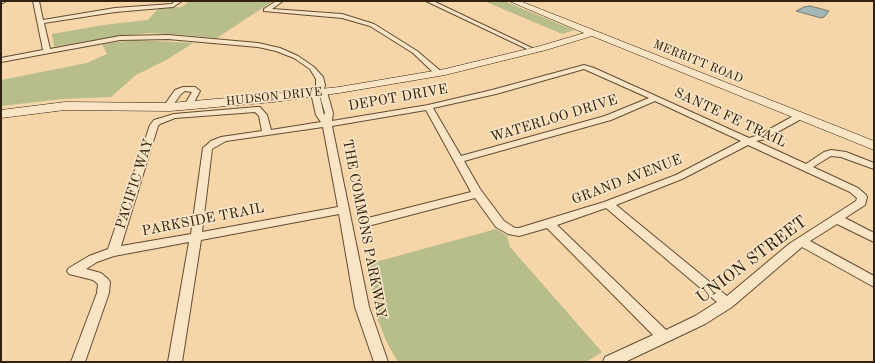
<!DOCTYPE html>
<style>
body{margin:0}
#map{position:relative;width:875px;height:363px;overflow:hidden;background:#f6d5a8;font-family:"Old Standard TT",serif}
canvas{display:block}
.frame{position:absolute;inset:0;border:2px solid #30200d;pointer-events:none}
</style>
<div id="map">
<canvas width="875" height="363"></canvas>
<div class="frame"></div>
</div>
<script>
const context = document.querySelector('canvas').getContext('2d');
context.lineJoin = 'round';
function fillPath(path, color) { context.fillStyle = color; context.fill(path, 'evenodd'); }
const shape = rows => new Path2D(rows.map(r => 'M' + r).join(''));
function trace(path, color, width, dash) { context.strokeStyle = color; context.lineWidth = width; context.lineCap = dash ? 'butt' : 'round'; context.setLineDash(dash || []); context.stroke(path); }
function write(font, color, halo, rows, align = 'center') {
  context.font = font + ' "Old Standard TT",serif'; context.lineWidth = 3.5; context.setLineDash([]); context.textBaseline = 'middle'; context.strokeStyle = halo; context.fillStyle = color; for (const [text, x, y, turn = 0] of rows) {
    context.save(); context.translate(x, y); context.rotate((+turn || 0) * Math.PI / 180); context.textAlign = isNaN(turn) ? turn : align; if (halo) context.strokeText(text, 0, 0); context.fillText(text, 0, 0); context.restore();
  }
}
fillPath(shape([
 [189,1,273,1,217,38,172,34,148,33,119,36,54,47,52,34,103,25,148,20,159,8,182,7],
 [484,1,504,1,574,30,562,34],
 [135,40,193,43,168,59,136,75,111,97,63,99,1,106,1,80,87,63,107,54,102,44],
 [496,229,507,236,510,247,602,352,586,362,398,362,387,343,376,315,368,264]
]), '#b7be8b');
const water = shape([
 [810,6,818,8,829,11,824,17,821,18,796,11,804,7,810,6]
]);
fillPath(water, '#a2b6b4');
trace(water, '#747a71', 1);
const street = shape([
 [1,1,6,1,3,3,1,3,1,1],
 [33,1,39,1,43,20,115,8,172,4,175,1,182,1,173,7,115,12,44,23,50,49,120,36,168,35,258,43,280,48,298,56,314,67,323,77,325,85,324,89,327,92,333,113,332,121,428,105,492,90,584,65,594,68,749,138,759,135,797,114,803,114,804,116,803,118,765,139,756,141,806,164,824,152,831,150,846,152,874,163,874,169,841,157,831,156,813,167,858,188,866,195,867,197,865,205,845,218,874,233,874,242,837,224,810,241,874,276,874,287,802,247,732,307,705,324,625,362,603,362,605,357,653,335,547,228,519,236,508,234,496,227,475,198,368,226,364,225,362,222,364,219,471,192,426,110,332,126,369,307,388,362,374,362,355,307,339,214,201,240,182,362,168,362,189,242,114,256,97,262,86,269,101,273,108,279,110,282,109,293,85,362,71,362,97,293,98,284,93,280,69,274,67,271,69,268,89,256,108,249,150,125,154,120,174,114,257,107,260,107,267,115,271,130,321,122,316,115,311,93,316,88,316,79,310,69,294,58,276,51,258,47,168,39,120,40,1,62,1,58,43,50,33,1],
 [584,69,649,98,605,116,461,156,433,108,496,94,584,69],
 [319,93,325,113,324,115,319,94,319,93],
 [655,101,741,141,676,175,604,202,519,228,515,228,504,221,480,189,464,161,611,120,655,101],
 [255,112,259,116,262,131,221,137,211,141,203,148,191,234,121,246,158,126,160,124,175,118,255,112],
 [323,127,338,207,202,232,212,149,226,141,323,127],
 [748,145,850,192,857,198,856,201,789,244,727,296,616,205,682,179,748,145],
 [606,208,717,302,695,316,666,330,557,225,606,208],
 [276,1,283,1,272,9,342,14,374,24,417,51,443,73,442,75,436,75,413,53,370,26,342,18,264,11,264,9,276,1],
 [426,1,433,1,532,48,527,49,426,1],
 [183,87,195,87,200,91,191,108,188,108,184,106,192,92,185,91,181,94,170,109,164,109,163,107,175,90,183,87]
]);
const secondary = shape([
 [509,1,520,1,874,141,874,150,592,36,546,50,445,75,339,93,273,102,170,111,65,110,1,118,1,110,65,102,170,103,273,94,339,87,445,69,540,46,584,33,509,1]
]);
trace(street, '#624d34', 2);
trace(secondary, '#30200d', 1);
fillPath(street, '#f9e4c6');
fillPath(secondary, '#f9e4c6');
write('12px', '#30200d', '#f9e4c6', [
 ["MERRITT ROAD",698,62,22],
 ["HUDSON DRIVE",274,97,-6]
]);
write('14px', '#30200d', '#f9e4c6', [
 ["DEPOT DRIVE",398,98,-10],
 ["SANTE FE TRAIL",730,118,25],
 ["WATERLOO DRIVE",554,119,-17],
 ["GRAND AVENUE",627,180,-21],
 ["PACIFIC WAY",135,184,-72],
 ["PARKSIDE TRAIL",203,220,-11],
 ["THE COMMONS PARKWAY",364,229,79]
]);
write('17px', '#30200d', '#f9e4c6', [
 ["UNION STREET",752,260,-37]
]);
</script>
